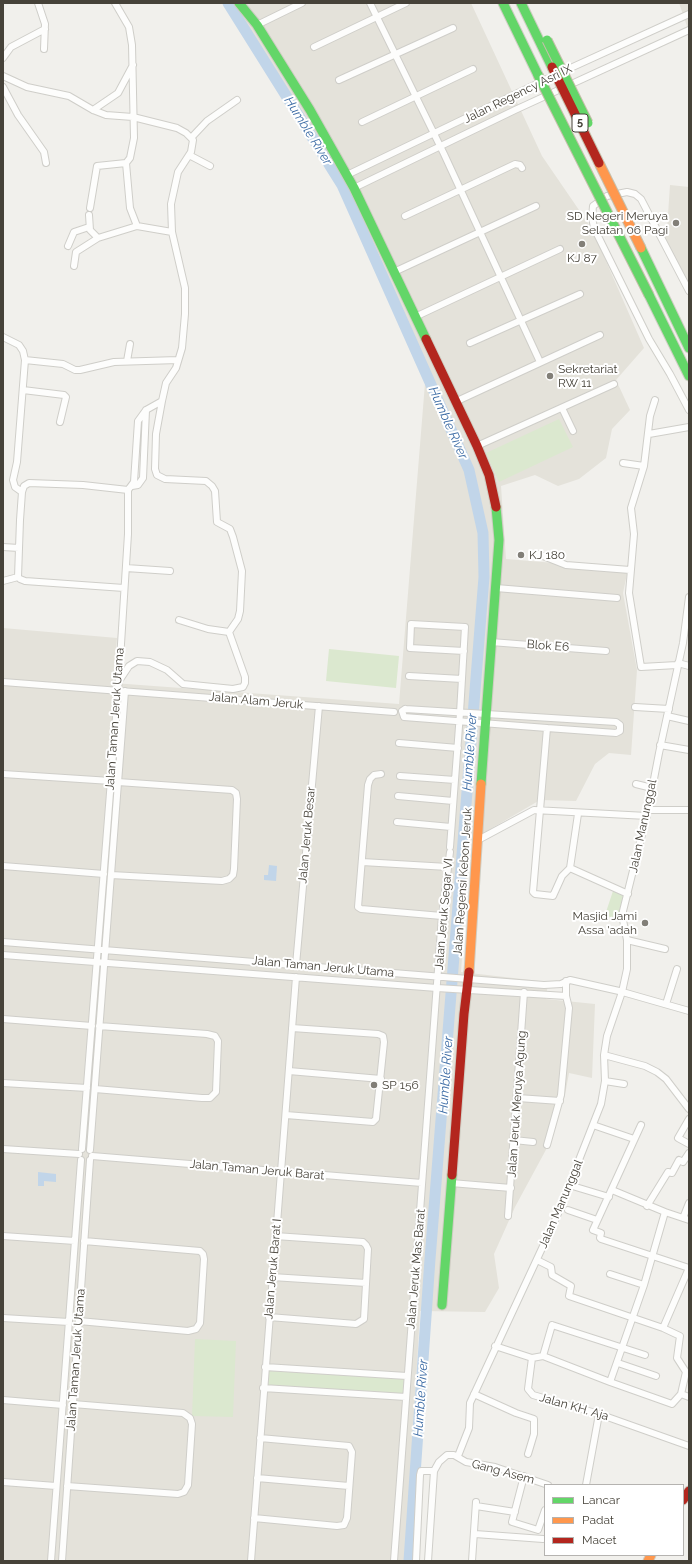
<!DOCTYPE html>
<style>
body{margin:0}
#map{position:relative;width:692px;height:1564px;overflow:hidden;background:#f1f0ec;font-family:Raleway,sans-serif}
canvas{display:block}
.frame{position:absolute;inset:0;border:4px solid #464239;pointer-events:none}
.legend{position:absolute;left:544px;top:1484px;width:140px;height:72px;box-sizing:border-box;background:#fff;border:1px solid #b5b3b0;margin:0;padding:5px 7px;list-style:none;font-size:12px;color:#464239}
.legend li{display:flex;align-items:center;gap:8px;height:20px}
.legend b{width:20px;border:1px solid #b5b3b0}
</style>
<div id="map">
<canvas width="692" height="1564"></canvas>
<div class="frame"></div>
<ul class="legend">
<li><b style="height:5px;background:#63d668"></b>Lancar</li>
<li><b style="height:5px;background:#ff974d"></b>Padat</li>
<li><b style="height:5px;background:#b3261e"></b>Macet</li>
</ul>
</div>
<script>
const context = document.querySelector('canvas').getContext('2d');
context.lineJoin = 'round';
function fillPath(path, color) { context.fillStyle = color; context.fill(path, 'evenodd'); }
const shape = rows => new Path2D(rows.map(r => 'M' + r).join(''));
function trace(path, color, width, dash) { context.strokeStyle = color; context.lineWidth = width; context.lineCap = dash ? 'butt' : 'round'; context.setLineDash(dash || []); context.stroke(path); }
function write(font, color, halo, rows, align = 'center') {
  context.font = font + ' Raleway,sans-serif'; context.lineWidth = 4; context.setLineDash([]); context.textBaseline = 'middle'; context.strokeStyle = halo; context.fillStyle = color; for (const [text, x, y, turn = 0] of rows) {
    context.save(); context.translate(x, y); context.rotate((+turn || 0) * Math.PI / 180); context.textAlign = isNaN(turn) ? turn : align; if (halo) context.strokeText(text, 0, 0); context.fillText(text, 0, 0); context.restore();
  }
}
fillPath(shape([
 [223,3,471,3,542,156,592,229,644,348,616,380,630,410,612,429,606,458,579,479,558,486,535,475,501,486,506,559,628,569,623,593,637,670,631,755,609,753,595,764,576,801,540,800,470,841,461,972,548,982,546,999,595,1004,592,1078,569,1073,565,1095,548,1146,515,1207,494,1254,499,1288,485,1312,420,1311,406,1561,3,1561,3,628,117,638,113,683,399,704,426,371,342,192,256,47,231,11],
 [679,3,689,3,689,32],
 [670,185,689,187,689,295,658,234,667,230]
]), '#e4e2da');
fillPath(shape([
 [559,419,573,447,499,482,486,453],
 [329,649,399,656,396,688,326,681],
 [613,891,626,896,618,920,605,915],
 [195,1339,236,1341,233,1417,192,1416],
 [269,1371,405,1379,405,1394,268,1385]
]), '#dbe8cf');
fillPath(shape([
 [269,865,277,866,276,881,264,880,264,875,268,875],
 [38,1172,56,1174,56,1182,44,1181,44,1186,38,1186]
]), '#c1d5e9');
trace(shape([
 [228,3,342,185,469,470,483,533,484,577,430,1259,409,1561]
]), '#c1d5e9', 11);
const street = shape([
 [38,3,45,24,44,49],
 [115,3,129,27,132,45,134,138,130,158,126,163,130,208,137,226],
 [370,3,444,154,540,362],
 [257,25,302,3],
 [314,47,406,3],
 [3,58,11,47,45,29],
 [3,76,27,87,69,96,93,110,106,115,133,117,177,128,186,133,193,140,191,152,178,172,171,204,172,232,185,288,185,314,182,348,176,368,166,383,162,401,146,410,138,421,134,482,128,490,128,534,118,691,82,1149],
 [339,80,453,28],
 [3,87,18,115,44,152,46,163],
 [93,110,118,93,133,65],
 [362,122,473,69],
 [191,138,207,121,237,100],
 [189,155,210,166],
 [347,175,553,76,689,14],
 [354,188,515,110,689,30],
 [90,208,97,166,126,163],
 [89,215,90,230,98,238],
 [405,216,515,164,520,165,522,168],
 [68,246,74,232,89,227],
 [74,266,76,252,98,238,137,226,172,232],
 [394,272,536,206],
 [689,291,641,199,635,194,627,192,607,196,593,206,592,217,594,228,649,339,670,374,689,410],
 [415,317,560,249],
 [3,337,19,345,23,351,25,360,17,462,13,480,15,487,22,492],
 [470,343,580,294],
 [25,360,63,364,75,370,80,370,114,362,178,360],
 [127,361,130,344],
 [23,390,64,395,66,397,60,422],
 [655,400,650,416,644,466,631,508,634,534,629,593,641,667,677,665],
 [455,402,600,335],
 [562,408,573,431],
 [649,434,689,427],
 [477,446,614,384],
 [623,463,644,466],
 [132,486,138,485,143,478,146,410],
 [3,547,19,548],
 [538,554,566,565,630,570],
 [126,568,170,571],
 [3,581,18,577],
 [124,588,25,581,20,579,18,577,20,520,22,492,24,486,29,483,83,485,128,490],
 [496,588,617,598],
 [179,620,208,629,229,632],
 [491,642,606,651],
 [678,663,689,666],
 [409,676,462,679],
 [119,681,129,666,137,661,150,662,167,670,183,684,233,689,243,687,245,683,245,677,229,632,238,619,240,611,242,571,233,537,230,529,217,522,215,491,212,486,206,481,165,479,157,475,155,469,156,434,162,401],
 [3,682,394,712],
 [635,707,669,709],
 [405,709,616,722,620,725,620,731,616,733,547,728,404,717,402,711,405,709],
 [667,716,689,721],
 [547,728,533,892,535,894,553,896,562,876,570,868],
 [399,743,458,748],
 [660,745,689,750],
 [3,774,111,781],
 [381,774,374,775,370,779,368,785,358,907,361,909,442,916],
 [400,776,455,780],
 [636,784,652,788],
 [398,796,453,801],
 [648,810,689,810],
 [578,814,570,868,628,894],
 [397,822,451,827],
 [478,840,534,810,647,816],
 [450,847,460,713,465,627,411,624,410,648,464,651],
 [362,862,448,867],
 [3,866,104,874],
 [111,875,222,881,229,879,233,875,234,869,237,799,236,793,232,790,118,782],
 [627,940,665,949],
 [3,942,544,985,561,984,570,980,619,991,689,1011],
 [3,955,437,988,566,996],
 [296,965,319,706],
 [666,1004,677,969],
 [3,1019,92,1026],
 [604,1055,645,1066,657,1072,666,1079,689,1109],
 [289,1071,381,1079],
 [605,1081,624,1084],
 [3,1083,87,1088],
 [95,1089,202,1098,210,1098,216,1092,218,1041,215,1036,207,1034,99,1026],
 [518,1098,560,1101],
 [286,1115,373,1122,376,1119,384,1042,383,1036,378,1034,292,1028],
 [689,1119,678,1138,689,1144],
 [593,1125,634,1139],
 [641,1125,593,1230,601,1233,600,1238,601,1239,689,1268],
 [514,1140,533,1142],
 [547,1145,561,1095,569,1008,566,996,566,981],
 [3,1149,79,1154],
 [90,1150,125,691],
 [92,1156,422,1183],
 [451,1183,511,1188],
 [569,1185,609,1197],
 [647,1206,668,1172,672,1173,679,1160,683,1162,689,1153],
 [568,1210,597,1220],
 [665,1212,689,1220],
 [508,1216,524,992],
 [683,1218,689,1203],
 [3,1236,75,1241],
 [537,1260,551,1267,552,1275,571,1286,569,1296,663,1328,689,1268],
 [610,1274,644,1285],
 [272,1277,366,1283],
 [269,1317,356,1324,364,1319,368,1249,366,1245,363,1242,275,1236],
 [3,1318,69,1322],
 [79,1321,188,1331,196,1329,200,1323,204,1259,203,1254,200,1251,84,1241],
 [495,1346,532,1358,543,1356,610,1382,644,1285,665,1212,612,1190],
 [543,1356,552,1325,645,1355],
 [532,1358,528,1389,533,1395,599,1414,689,1446],
 [618,1363,656,1376],
 [265,1367,407,1376],
 [610,1382,672,1404,681,1394,686,1372,677,1358,680,1336,663,1328],
 [263,1388,406,1397],
 [474,1394,516,1413,534,1419,534,1434,528,1454],
 [681,1394,689,1397],
 [3,1400,63,1405],
 [458,1456,469,1428,470,1403,557,1216,601,1104,605,1081,604,1055,607,1036,622,992,627,969,627,940,623,920,623,911,648,810,659,753,683,643,689,597],
 [524,1476,512,1522,538,1530,545,1510],
 [257,1478,349,1486],
 [3,1482,56,1486],
 [586,1485,599,1414],
 [67,1486,178,1494,184,1492,188,1485,192,1424,190,1418,183,1413,73,1404],
 [476,1506,515,1512],
 [254,1518,337,1526,344,1525,347,1518,352,1452,349,1446,260,1438],
 [475,1534,543,1539],
 [51,1561,81,1160],
 [62,1561,90,1160],
 [251,1561,296,977],
 [394,1561,442,916,450,852],
 [416,1561,420,1475,421,1471,434,1471],
 [428,1561,434,1471,439,1462,447,1455,454,1455,466,1462,495,1467,548,1485],
 [472,1561,476,1502]
]);
const fast = shape([
 [239,3,257,25,310,110,354,188,426,339],
 [503,3,538,75],
 [521,3,552,67],
 [641,248,689,348],
 [649,295,689,376],
 [481,784,499,540,496,507],
 [442,1305,452,1175]
]);
const slow = shape([
 [469,972,481,784],
 [648,1561,651,1555]
]);
const jam = shape([
 [426,339,477,446,489,475,496,507],
 [452,1175,464,1014,469,972],
 [683,1500,689,1491]
]);
trace(street, '#cfcec9', 8);
trace(fast, '#cfcdc3', 11);
trace(slow, '#cfcdc3', 11);
trace(jam, '#cfcdc3', 11);
trace(street, '#fdfdfc', 6);
trace(fast, '#63d668', 9);
trace(slow, '#ff974d', 9);
trace(jam, '#b3261e', 9);
const fastBridge = shape([
 [547,40,588,123],
 [538,75,649,295]
]);
const slowBridge = shape([
 [599,163,641,248]
]);
const jamBridge = shape([
 [552,67,599,163]
]);
trace(fastBridge, '#c6bfab', 11, []);
trace(slowBridge, '#c6bfab', 11, []);
trace(jamBridge, '#c6bfab', 11, []);
trace(fastBridge, '#63d668', 9);
trace(slowBridge, '#ff974d', 9);
trace(jamBridge, '#b3261e', 9);
for (const [x, y, r, color] of [
 [676,223,4,"#827f78"],
 [582,244,4,"#827f78"],
 [550,376,4,"#827f78"],
 [521,555,4,"#827f78"],
 [645,923,4,"#827f78"],
 [374,1085,4,"#827f78"]
]) { const dot = new Path2D(); dot.arc(x, y, r, 0, 2 * Math.PI); context.fillStyle = color; context.fill(dot); trace(dot, '#fff', 1.5); }
for (const [x, y, w] of [
 [580,123,16]
]) { const box = new Path2D(); box.roundRect(x - w / 2, y - 9, w, 18, 3); context.fillStyle = '#fff'; context.fill(box); trace(box, '#464239', 1); }
write('bold 11px', '#464239', null, [
 ["5",580,123]
]);
write('12px', '#464239', '#fff', [
 ["Jalan Regency Asri IX",518,94,-26],
 ["Blok E6",548,646,4],
 ["Jalan Alam Jeruk",256,701,5],
 ["Jalan Taman Jeruk Utama",115,719,-86],
 ["Jalan Manunggal",643,826,-78],
 ["Jalan Jeruk Besar",307,835,-85],
 ["Jalan Regensi Kebon Jeruk",463,882,-86],
 ["Jalan Jeruk Segar VI",444,914,-85],
 ["Jalan Taman Jeruk Utama",323,967,5],
 ["Jalan Jeruk Meruya Agung",517,1104,-86],
 ["Jalan Taman Jeruk Barat",257,1170,5],
 ["Jalan Manunggal",561,1204,-67],
 ["Jalan Jeruk Barat I",273,1269,-85],
 ["Jalan Jeruk Mas Barat",416,1269,-85],
 ["Jalan Taman Jeruk Utama",76,1360,-86],
 ["Jalan KH. Aja",574,1407,16],
 ["Gang Asem",503,1472,15]
]);
write('12px', '#464239', '#fff', [
 ["SD Negeri Meruya",668,216,"right"],
 ["Selatan 06 Pagi",668,230,"right"],
 ["KJ 87",582,258,"center"],
 ["Sekretariat",558,369],
 ["RW 11",558,383],
 ["KJ 180",529,555],
 ["Masjid Jami",637,916,"right"],
 ["Assa 'adah",637,930,"right"],
 ["SP 156",382,1085]
], 'left');
write('italic 13px', '#3e6da6', '#fff', [
 ["Humble River",308,131,58],
 ["Humble River",448,423,66],
 ["Humble River",470,752,-86],
 ["Humble River",446,1075,-86],
 ["Humble River",421,1398,-86]
]);
</script>
